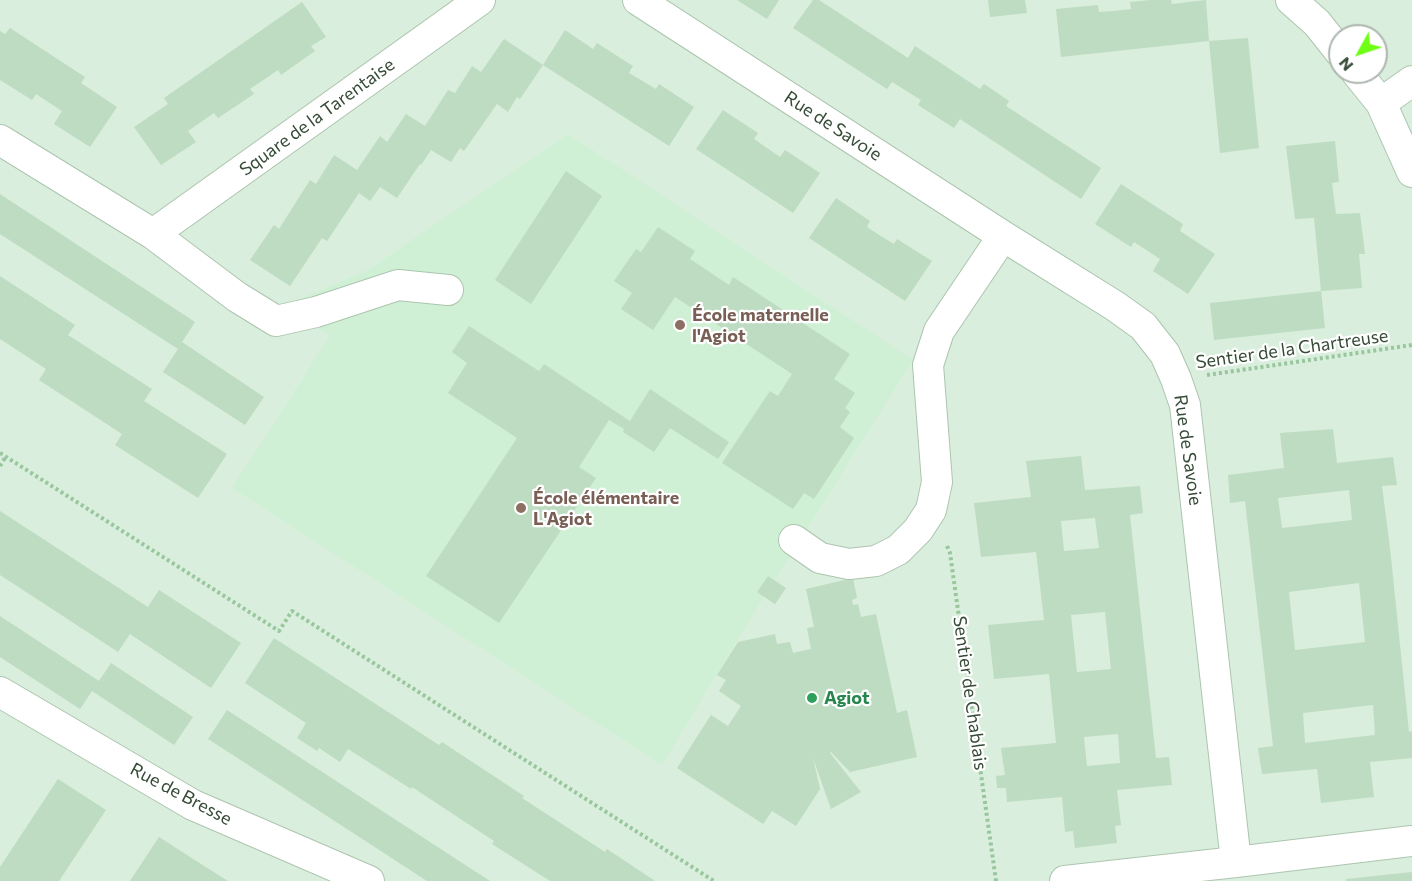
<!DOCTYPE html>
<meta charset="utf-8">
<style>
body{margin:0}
#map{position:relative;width:1412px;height:881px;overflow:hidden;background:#e7f6ea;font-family:Commissioner,sans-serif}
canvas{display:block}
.north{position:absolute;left:1328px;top:24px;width:60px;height:60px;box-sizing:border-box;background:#fff;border:2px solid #aeb7af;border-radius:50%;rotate:230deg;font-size:16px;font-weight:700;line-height:24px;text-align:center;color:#354a37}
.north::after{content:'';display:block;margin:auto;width:21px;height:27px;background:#6eff15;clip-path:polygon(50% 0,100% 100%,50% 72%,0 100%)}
</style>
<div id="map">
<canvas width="1412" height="881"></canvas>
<div class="north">N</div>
</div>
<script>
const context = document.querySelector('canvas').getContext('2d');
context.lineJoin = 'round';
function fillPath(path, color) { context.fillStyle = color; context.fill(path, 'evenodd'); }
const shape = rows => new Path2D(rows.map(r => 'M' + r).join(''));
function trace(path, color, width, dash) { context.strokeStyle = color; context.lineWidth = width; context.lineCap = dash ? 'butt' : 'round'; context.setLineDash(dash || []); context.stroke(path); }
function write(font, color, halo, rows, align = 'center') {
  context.font = font + ' Commissioner,sans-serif'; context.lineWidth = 4.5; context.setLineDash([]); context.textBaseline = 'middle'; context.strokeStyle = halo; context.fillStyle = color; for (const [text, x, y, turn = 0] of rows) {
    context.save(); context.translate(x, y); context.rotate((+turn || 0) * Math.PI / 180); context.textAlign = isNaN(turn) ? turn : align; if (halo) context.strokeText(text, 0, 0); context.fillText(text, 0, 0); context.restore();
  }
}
fillPath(shape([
 [0,0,1412,0,1412,881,0,881],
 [1340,36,1376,36,1376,72,1340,72]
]), '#d9eedc');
fillPath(shape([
 [568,134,913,360,737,640,662,765,232,488,330,336,286,305,368,270]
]), '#d0f0d6');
fillPath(shape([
 [737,0,779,0,767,19],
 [813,0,819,0,908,58,915,46,980,89,984,84,1009,101,1006,106,1101,168,1081,199,960,119,954,128,918,105,921,100,892,82,887,89,793,28],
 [988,0,1025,0,1027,13,990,17],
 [1151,0,1171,0,1172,4,1206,0,1209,41,1061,57,1056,9,1098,5,1099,12,1114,11,1131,9,1130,2],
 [302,2,326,37,311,46,315,51,281,75,278,70,250,89,254,94,218,118,214,113,188,131,196,142,161,165,134,127,168,104,164,98],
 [10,28,85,77,81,83,117,107,90,147,54,124,62,111,36,94,32,100,0,80,0,31,5,34],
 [565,30,593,49,597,43,633,66,629,73,656,89,659,84,694,107,669,146,543,65],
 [1248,38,1259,148,1220,153,1209,41],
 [504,39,543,65,520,99,517,97,508,112,497,104,464,151,460,148,451,162,431,150,421,165,420,164,397,198,380,187,370,201,359,193,327,241,322,238,290,286,250,260,274,225,279,229,310,180,316,184,334,155,357,170,380,136,387,142,406,114,425,126,448,90,455,93,472,66,481,72],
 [723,110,758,133,754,139,780,157,785,150,820,173,793,213,696,149],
 [1335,141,1339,182,1332,183,1336,214,1360,213,1365,254,1359,254,1362,288,1321,291,1314,218,1295,219,1286,146],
 [566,171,602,196,531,304,495,280],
 [1121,184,1183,224,1180,231,1215,254,1188,294,1153,271,1160,259,1134,242,1131,247,1095,224],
 [0,194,195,322,182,342,264,397,245,425,163,372,178,349,0,234],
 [836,198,870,221,867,227,879,235,894,244,897,239,932,261,905,301,809,238],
 [658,227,695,251,690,259,729,285,733,277,850,354,834,379,855,393,845,408,850,412,840,427,854,438,814,499,804,493,793,509,722,463,770,391,778,396,792,374,675,297,653,330,621,309,632,293,614,281,636,249,641,252],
 [0,276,75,325,68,335,152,389,144,401,227,454,198,498,115,445,122,434,39,380,46,369,0,339],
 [1321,291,1325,328,1214,340,1210,303],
 [469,326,539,371,544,364,630,421,650,389,729,442,718,459,670,428,654,452,623,432,624,429,609,420,579,467,596,478,499,623,426,576,517,438,448,393,467,363,452,352],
 [1333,429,1337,463,1393,457,1397,485,1382,486,1390,548,1409,732,1412,731,1412,758,1370,762,1374,797,1321,803,1317,769,1262,774,1258,748,1273,746,1245,501,1230,503,1228,475,1284,468,1280,433],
 [1349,490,1352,520,1282,528,1278,498],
 [1359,583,1365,642,1295,650,1289,592],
 [1373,705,1375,735,1305,743,1303,713],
 [1081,456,1085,490,1140,486,1143,513,1130,515,1143,637,1156,758,1169,757,1172,785,1117,790,1121,825,1115,826,1117,843,1075,848,1073,831,1065,832,1062,797,1007,802,1006,788,997,788,996,776,1005,775,1001,748,1056,743,1049,674,994,679,988,625,1044,620,1036,552,981,557,974,503,1031,497,1026,461],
 [1095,518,1099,548,1064,551,1061,521],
 [1105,612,1111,669,1077,672,1071,615],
 [1118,734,1120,763,1087,766,1084,737],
 [0,511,148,607,159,590,241,643,211,688,130,634,118,652,0,575],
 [768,576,786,588,775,604,757,592],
 [853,578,857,598,852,600,853,605,858,604,861,617,876,614,897,713,907,710,917,757,850,772,831,752,830,753,861,792,831,809,813,758,820,789,796,826,772,811,763,824,677,768,711,715,728,726,741,706,719,691,726,680,717,675,738,642,775,634,777,644,790,642,793,653,811,649,807,628,814,627,806,589],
 [0,616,99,681,111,663,193,717,174,745,92,691,80,709,0,657],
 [274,638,439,745,442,742,524,796,522,798,605,852,607,849,655,881,550,881,492,844,494,841,412,787,411,789,348,749,340,762,319,748,317,751,297,738,306,723,245,683],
 [227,710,433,844,490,881,427,881,270,779,208,739],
 [58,779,106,810,59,881,0,881,0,867],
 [159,837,201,864,228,881,130,881],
 [1412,872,1412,881,1346,881,1346,879]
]), '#bedcc1');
const street = shape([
 [638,0,1003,236,1115,306,1143,326,1165,354,1176,379,1185,405,1236,862,1412,841],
 [1291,0,1317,23,1340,52],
 [1356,72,1381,103,1412,172],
 [1381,103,1412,81],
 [0,140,153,234],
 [448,290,398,285,316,312,276,321,237,297,153,234,480,0],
 [794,540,820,558,849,564,876,561,898,550,918,530,931,510,937,482,928,365,939,331,1003,236],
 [0,692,193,805,369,881],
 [1065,881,1236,862]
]);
trace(street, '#acc5af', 32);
trace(shape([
 [1207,375,1412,345],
 [0,453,279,631,292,611,714,881],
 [0,466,6,456],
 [947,546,950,553,996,881]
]), '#98c69d', 4, [3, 3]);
trace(street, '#fff', 30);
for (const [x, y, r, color] of [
 [680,325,6,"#8d6e63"],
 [521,508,6,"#8d6e63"],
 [812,698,6,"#2e9e5b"]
]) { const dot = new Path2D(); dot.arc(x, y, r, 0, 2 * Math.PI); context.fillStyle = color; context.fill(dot); trace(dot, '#fff', 2); }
write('18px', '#354a37', '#fff', [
 ["Square de la Tarentaise",317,117,-36],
 ["Rue de Savoie",833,126,33],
 ["Sentier de la Chartreuse",1292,349,-8],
 ["Rue de Savoie",1188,450,82],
 ["Sentier de Chablais",970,693,82],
 ["Rue de Bresse",181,794,28]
]);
write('bold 18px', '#785e54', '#fff', [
 ["École maternelle",692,315],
 ["l'Agiot",692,336],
 ["École élémentaire",533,498],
 ["L'Agiot",533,519]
], 'left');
write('bold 18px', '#27864d', '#fff', [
 ["Agiot",824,698]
], 'left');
</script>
